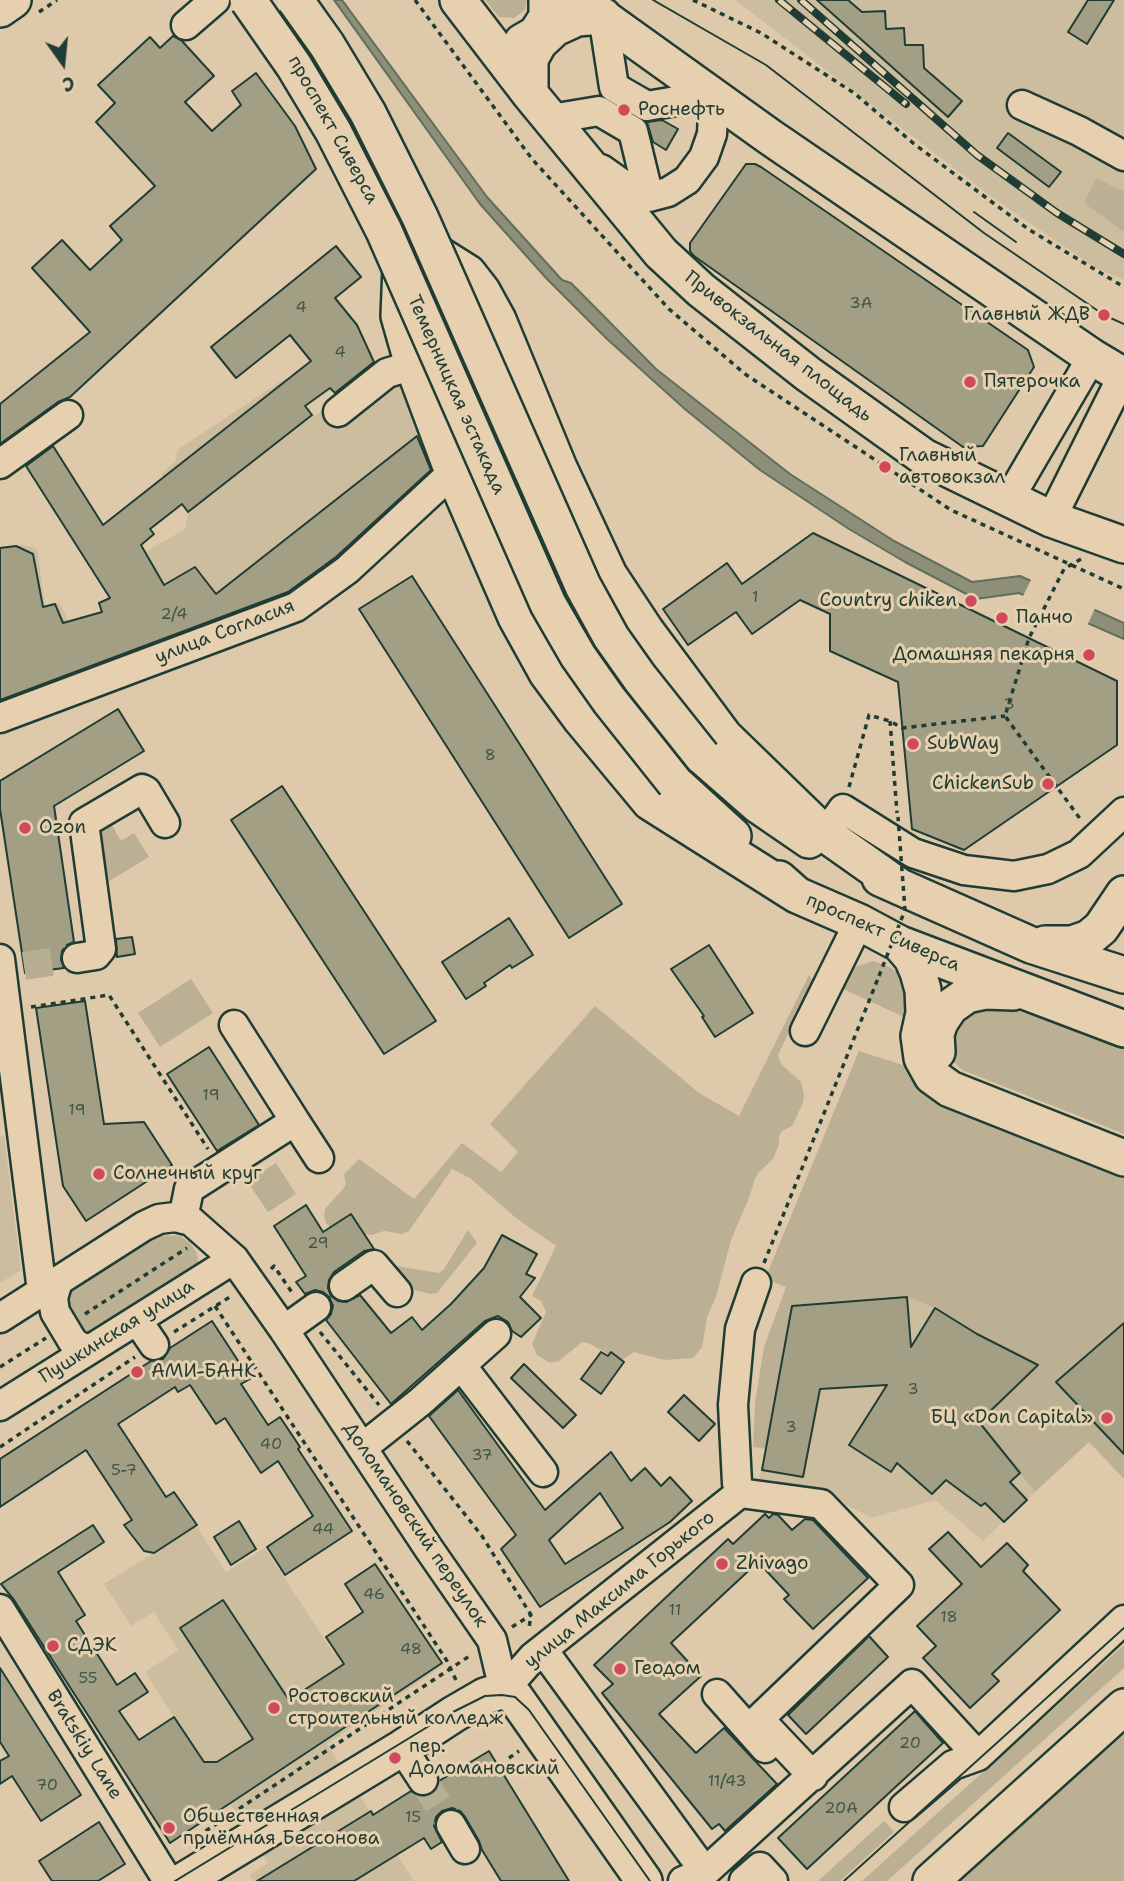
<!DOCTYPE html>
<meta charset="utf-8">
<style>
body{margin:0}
#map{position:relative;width:1124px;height:1881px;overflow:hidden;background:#decaaa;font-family:"Shantell Sans",sans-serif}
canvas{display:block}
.north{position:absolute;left:28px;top:28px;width:70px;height:70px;-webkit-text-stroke:5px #e6d0af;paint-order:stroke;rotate:165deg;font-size:19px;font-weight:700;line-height:28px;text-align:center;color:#1f3d34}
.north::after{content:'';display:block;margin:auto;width:24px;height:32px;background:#1f3d34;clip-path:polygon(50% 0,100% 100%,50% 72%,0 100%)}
</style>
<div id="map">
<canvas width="1124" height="1881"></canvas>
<div class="north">С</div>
</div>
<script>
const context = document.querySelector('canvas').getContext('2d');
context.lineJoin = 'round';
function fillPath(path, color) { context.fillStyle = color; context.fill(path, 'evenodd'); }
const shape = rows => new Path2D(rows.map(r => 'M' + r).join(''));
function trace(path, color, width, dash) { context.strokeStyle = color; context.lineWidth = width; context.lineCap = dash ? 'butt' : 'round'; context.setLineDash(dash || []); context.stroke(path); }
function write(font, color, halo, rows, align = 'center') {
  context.font = font + ' "Shantell Sans",sans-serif'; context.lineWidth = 6; context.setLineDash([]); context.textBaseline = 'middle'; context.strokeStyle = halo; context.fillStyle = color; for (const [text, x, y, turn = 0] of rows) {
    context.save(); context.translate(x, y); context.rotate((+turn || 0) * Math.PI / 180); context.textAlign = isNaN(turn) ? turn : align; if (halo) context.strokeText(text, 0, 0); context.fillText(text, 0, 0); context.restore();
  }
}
fillPath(shape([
 [735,0,1124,0,1124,280,1096,268,993,198],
 [380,368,397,380,436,478,315,587,0,706,0,547,24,545,37,549,45,605,59,602,69,622,81,616,85,622,104,613,103,600,125,595,128,583,153,566,147,551,185,529,188,513,161,474,176,461,177,450,286,378,315,416],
 [4,1136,21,1270,0,1283,0,1137],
 [907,1297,935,1308,977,1334,1038,1365,979,1422,1035,1492,983,1541,935,1500,871,1518,826,1494,757,1491,792,1305],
 [196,1526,226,1572,265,1548,334,1654,405,1608,444,1665,327,1744,414,1881,253,1881,250,1875,268,1863,145,1672,178,1650,154,1612,131,1626,104,1584]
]), '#ccbd9f');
fillPath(shape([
 [485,0,527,0,525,10,514,18,499,17],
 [1096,178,1124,192,1124,232,1084,203],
 [110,822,121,841,134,833,149,857,106,883,90,834],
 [873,961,890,967,906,980,908,1019,839,987,851,971,857,966],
 [809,975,813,981,778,1055,781,1064,801,1082,804,1096,803,1103,792,1126,782,1131,779,1136,779,1145,773,1159,759,1172,755,1179,749,1198,731,1240,716,1297,707,1317,702,1347,693,1358,665,1360,634,1352,621,1361,588,1343,582,1342,559,1361,550,1363,537,1355,532,1344,546,1312,541,1301,532,1296,556,1246,516,1218,470,1178,452,1169,409,1231,402,1234,384,1231,372,1235,363,1234,351,1214,330,1227,326,1223,324,1216,325,1209,343,1189,346,1184,344,1174,359,1159,414,1199,462,1143,501,1172,518,1152,490,1124,595,1006,699,1093,739,1116],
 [191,979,213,1013,160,1047,138,1013],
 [985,1000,1124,1046,1124,1134,962,1070,948,1056,944,1031],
 [859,1051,909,1067,1124,1171,1124,1323,1056,1382,1124,1454,1124,1479,1089,1442,1035,1492,979,1422,1037,1365,977,1334,935,1308,907,1297,792,1306,766,1449,753,1447,755,1403,764,1347,786,1287,765,1279],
 [276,1163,296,1194,268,1212,247,1181],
 [468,1230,477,1243,437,1293,430,1294,403,1287,390,1265,439,1273,444,1269],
 [158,1235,180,1236,190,1243,197,1253,199,1268,88,1345,57,1297,141,1242],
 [1124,1645,1124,1668,887,1881,862,1881],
 [1124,1735,1124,1881,959,1881,1000,1842],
 [884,1821,894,1832,840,1881,818,1881]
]), '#bbb094');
const water = shape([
 [334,0,342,0,487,197,562,280,571,283,656,369,790,474,894,541,972,582,1020,576,1124,623,1124,639,1019,593,976,599,905,562,849,529,760,470,686,410,607,339,547,279,480,204,334,0]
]);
fillPath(water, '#8d8f78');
trace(water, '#616e5d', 2);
fillPath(shape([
 [1032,578,1096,606,1087,626,1022,598]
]), '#decaaa');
const building = shape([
 [817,0,848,0,862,12,885,11,886,29,904,28,905,45,923,45,924,68,962,101,948,117,817,0],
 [1088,0,1114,0,1087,44,1068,32,1088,0],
 [173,36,182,41,214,76,185,102,212,131,241,105,232,91,256,73,295,126,316,169,70,397,58,402,0,444,0,404,90,332,32,268,62,240,90,270,122,240,110,226,155,186,96,122,115,103,98,85,150,37,160,48,173,36],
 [662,120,678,129,666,150,653,142,647,122,662,120],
 [1008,133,1061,172,1049,187,997,148,1008,133],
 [746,164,755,164,761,167,1028,350,1034,367,983,446,963,447,694,256,690,251,690,243,746,164],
 [336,246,361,277,335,298,357,325,374,362,335,393,330,388,305,406,312,415,188,512,182,504,150,529,154,534,141,545,164,585,195,567,216,594,417,436,431,470,336,557,288,592,0,700,0,548,16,546,33,554,43,607,55,604,63,623,102,612,99,603,110,598,26,466,53,446,103,525,311,361,290,335,236,378,211,347,336,246],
 [813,533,1117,681,1117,745,964,850,912,829,898,682,830,651,830,614,800,600,752,634,736,612,688,645,663,609,727,563,742,584,813,533],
 [412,576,622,904,569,938,359,609,412,576],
 [118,709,144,751,54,806,74,942,67,945,62,951,61,960,64,968,25,973,0,809,0,781,118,709],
 [282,786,436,1021,384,1054,231,820,282,786],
 [509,918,533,955,512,968,510,965,484,983,486,986,466,999,442,962,509,918],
 [132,937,135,954,117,957,116,939,132,937],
 [709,945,753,1013,715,1037,702,1017,704,1016,671,969,709,945],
 [85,1001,104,1124,144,1122,172,1165,86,1221,63,1186,36,1008,85,1001],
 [209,1047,259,1125,217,1151,167,1074,209,1047],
 [306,1205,323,1232,351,1214,374,1249,364,1251,334,1272,329,1280,328,1288,331,1296,338,1301,346,1302,360,1295,391,1333,412,1317,422,1330,451,1304,484,1268,502,1235,537,1254,526,1274,535,1278,520,1297,541,1318,521,1337,512,1331,508,1322,498,1316,485,1321,391,1404,326,1320,331,1314,333,1306,329,1297,323,1292,315,1290,305,1294,296,1282,306,1276,274,1226,306,1205],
 [907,1297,911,1347,935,1308,977,1334,1038,1365,979,1422,1020,1473,1010,1482,1027,1500,1004,1522,985,1503,981,1506,946,1480,932,1494,897,1463,891,1472,849,1445,887,1385,820,1389,803,1477,762,1470,792,1306,907,1297],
 [212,1321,250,1379,241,1384,268,1425,280,1417,300,1447,298,1449,352,1531,285,1575,267,1547,313,1516,278,1461,261,1473,225,1418,216,1424,190,1385,178,1392,175,1387,118,1424,166,1497,174,1492,197,1525,154,1553,144,1551,124,1525,132,1520,86,1450,0,1507,0,1459,151,1361,163,1359,170,1348,212,1321],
 [1124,1323,1124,1454,1056,1382,1124,1323],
 [601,1352,608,1356,611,1352,624,1362,601,1394,581,1379,601,1352],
 [524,1364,576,1415,563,1428,511,1378,524,1364],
 [458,1390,545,1510,611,1452,631,1481,645,1468,661,1486,670,1477,692,1501,670,1522,540,1607,501,1549,516,1535,429,1416,458,1390],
 [600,1493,623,1528,565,1564,549,1540,600,1493],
 [684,1395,715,1424,699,1441,668,1412,684,1395],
 [765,1514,769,1518,773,1514,778,1515,792,1530,805,1519,813,1520,868,1578,813,1629,784,1599,789,1595,758,1562,671,1643,701,1676,659,1714,696,1753,724,1728,777,1784,725,1831,719,1824,712,1829,602,1693,613,1684,594,1665,728,1539,733,1544,765,1514],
 [239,1521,256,1549,231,1565,214,1537,239,1521],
 [93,1525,104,1542,58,1572,85,1615,76,1621,117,1685,135,1673,148,1692,119,1711,139,1740,174,1717,204,1762,217,1762,253,1739,180,1628,223,1600,289,1700,344,1664,326,1637,363,1612,345,1584,375,1564,442,1663,170,1843,14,1600,1,1584,93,1525],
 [948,1532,981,1567,1007,1543,1028,1565,1023,1571,1060,1610,992,1674,999,1681,970,1708,923,1658,936,1646,917,1626,962,1584,929,1549,948,1532],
 [869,1636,888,1657,806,1734,788,1715,869,1636],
 [0,1668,81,1795,41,1821,12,1776,0,1784,0,1761,9,1756,0,1742,0,1668],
 [915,1711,943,1743,807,1869,778,1838,915,1711],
 [489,1751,569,1881,501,1881,482,1850,479,1841,465,1817,460,1811,452,1808,442,1811,436,1817,434,1826,442,1842,431,1849,424,1838,354,1881,257,1881,371,1811,373,1815,411,1791,423,1797,431,1794,437,1788,439,1781,489,1751],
 [99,1822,125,1864,98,1881,52,1881,39,1861,99,1822]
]);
fillPath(building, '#a39f85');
trace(building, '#1f3d34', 2);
trace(shape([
 [24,966,77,958],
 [423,1780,451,1825]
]), '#b8ae92', 28, [28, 14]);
const minor = shape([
 [186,25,215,0],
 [1022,105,1079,131,1124,156],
 [551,119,599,111,633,131,649,197],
 [601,169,635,193,649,197,668,192,687,180,704,157,712,134,713,114,711,95,647,106,614,87,603,16],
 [338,412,387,373,413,365],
 [0,464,68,415],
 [1009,499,1092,357],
 [1051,519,1123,375],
 [0,718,296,607,347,570,453,472],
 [825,834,843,809,913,853,964,870,1014,876,1048,869,1079,854,1124,812],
 [77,958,96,955,101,949,84,823,142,789,146,791,165,823],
 [0,959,42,1291],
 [234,1025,295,1121],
 [805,1031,859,922],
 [183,1219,189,1189,295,1121,319,1158],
 [58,1281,53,1298,55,1312,73,1342,82,1348,92,1348],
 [344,1286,374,1265,397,1292],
 [0,1318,144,1226,159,1219,175,1217,191,1221,234,1259,284,1330,429,1549,492,1640,504,1690],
 [137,1320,154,1345],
 [284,1330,316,1307],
 [461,1365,543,1472],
 [0,1406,234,1259],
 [362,1448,420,1402,496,1334],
 [740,1493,821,1504,899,1585,759,1719,813,1776],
 [740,1493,737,1483,733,1405,740,1329,756,1283],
 [0,1609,168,1881],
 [543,1650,705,1872],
 [504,1690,533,1657,740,1493],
 [717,1694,765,1748],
 [402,1748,423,1780],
 [904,1807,953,1765,978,1756,1124,1620],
 [451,1825,465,1849],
 [683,1881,705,1872,912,1684,978,1756],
 [744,1881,760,1867,773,1881]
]);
const major = shape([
 [458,0,530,94,661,253,701,290,808,374,924,457,1051,519,1124,545],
 [579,0,770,137,1092,357,1124,376],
 [0,9,13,0],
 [522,42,536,34,547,17,547,0],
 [530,94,530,59,539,43,555,28,577,18,603,16],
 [433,251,468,273,482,291,498,320,559,468,609,575,646,631,724,736,825,834,900,887],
 [399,259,401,266,399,316,413,365,453,472,516,617,547,673,581,719,650,802,797,895],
 [702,756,758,805,809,840],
 [675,783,733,836],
 [880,878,1031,945,1124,975],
 [779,879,797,895,859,922,900,944,1124,1029],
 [900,944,912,958,918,972,923,990,924,1013,919,1036,922,1058,932,1076,950,1089,1124,1158],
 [1045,944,1072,944,1089,938,1101,928,1124,894],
 [937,1052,936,1034,940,1022,950,1007,967,995,986,991,1013,992],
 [183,1881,402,1748,454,1714,485,1696,504,1690,515,1697,644,1881],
 [931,1881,1124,1707]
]);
trace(minor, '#1f3d34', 33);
trace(major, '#1f3d34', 40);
trace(shape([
 [415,0,532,159,669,309,745,374,951,510,1124,589],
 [693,0,761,33,854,93,913,143,1028,229,1124,287],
 [39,12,57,0],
 [1081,559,1064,569,1029,638,1005,716,1081,820],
 [890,721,897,813],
 [849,787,869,715,890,721,902,728,1005,716],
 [31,1007,109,995,208,1149],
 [764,1263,879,976],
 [271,1269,274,1266,293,1294],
 [215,1306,447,1661,456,1680],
 [85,1314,187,1248],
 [174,1332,233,1295],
 [320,1332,379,1405],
 [0,1367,46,1338],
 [407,1441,482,1536,531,1615,529,1628],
 [0,1447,135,1357],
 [512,1627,531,1615],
 [509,1758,519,1751],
 [189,1842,471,1655]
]), '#1f3d34', 3.5, [5, 5]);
trace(minor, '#e6d0af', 28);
trace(major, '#e6d0af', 35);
trace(shape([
 [653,0,766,65,984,233,1104,315,1124,324],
 [974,212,1016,242],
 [175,1881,447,1715,485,1696,502,1695,515,1697,529,1710,650,1881],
 [844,1881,1124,1628]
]), '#1f3d34', 2);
const rail = shape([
 [779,0,906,104],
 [801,0,977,155,1057,213,1124,254]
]);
trace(rail, '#1f3d34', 8);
trace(rail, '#e6d0af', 5, [16]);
const majorBridge = shape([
 [248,0,294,66,333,131,384,231,548,604,578,656,609,700,675,783],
 [295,0,327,45,368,113,420,217,583,586,611,637,640,678,702,756]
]);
trace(majorBridge, '#1f3d34', 40, []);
trace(shape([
 [879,976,905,910,898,817]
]), '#1f3d34', 3.5, [5, 5]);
trace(majorBridge, '#e6d0af', 35);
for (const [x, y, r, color] of [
 [624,110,7,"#d1495b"],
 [1104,315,7,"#d1495b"],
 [970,382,7,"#d1495b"],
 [885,467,7,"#d1495b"],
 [971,601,7,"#d1495b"],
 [1002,618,7,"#d1495b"],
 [1089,655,7,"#d1495b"],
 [913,744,7,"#d1495b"],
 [1048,784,7,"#d1495b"],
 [25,828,7,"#d1495b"],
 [99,1174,7,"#d1495b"],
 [137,1372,7,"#d1495b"],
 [1107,1418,7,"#d1495b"],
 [722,1564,7,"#d1495b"],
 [53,1646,7,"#d1495b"],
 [620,1669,7,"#d1495b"],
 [274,1708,7,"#d1495b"],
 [395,1758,7,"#d1495b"],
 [169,1828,7,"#d1495b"]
]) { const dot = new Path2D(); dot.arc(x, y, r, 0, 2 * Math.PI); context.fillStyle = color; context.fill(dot); trace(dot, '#e6d0af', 2.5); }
write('16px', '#405648', null, [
 ["3А",861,304],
 ["4",301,308],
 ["4",340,353],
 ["1",755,598],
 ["2/4",174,615],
 ["3",1009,705],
 ["8",490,756],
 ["19",211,1096],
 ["19",77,1111],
 ["29",318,1244],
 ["3",913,1390],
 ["3",791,1428],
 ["40",271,1445],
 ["37",482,1456],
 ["5-7",124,1471],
 ["44",323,1530],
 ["46",374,1595],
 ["11",675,1611],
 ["18",949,1618],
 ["48",411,1650],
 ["55",88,1679],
 ["20",910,1744],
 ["11/43",727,1782],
 ["70",47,1786],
 ["20А",841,1809],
 ["15",413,1818]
]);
write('19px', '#1f3d34', '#e6d0af', [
 ["Роснефть",638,110],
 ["Главный ЖДВ",1090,315,"right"],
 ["Пятерочка",984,382],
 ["Главный",899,456],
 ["автовокзал",899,478],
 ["Country chiken",957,601,"right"],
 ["Панчо",1016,618],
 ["Домашняя пекарня",1075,655,"right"],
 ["SubWay",927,744],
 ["ChickenSub",1034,784,"right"],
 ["Ozon",39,828],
 ["Солнечный круг",113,1174],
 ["АМИ-БАНК",151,1372],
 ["БЦ «Don Capital»",1093,1418,"right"],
 ["Zhivago",736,1564],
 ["СДЭК",67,1646],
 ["Геодом",634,1669],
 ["Ростовский",288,1697],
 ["строительный колледж",288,1719],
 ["пер.",409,1747],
 ["Доломановский",409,1769],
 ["Обшественная",183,1817],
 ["приёмная Бессонова",183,1839]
], 'left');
write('19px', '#1f3d34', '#e6d0af', [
 ["проспект Сиверса",333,130,61],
 ["Привокзальная площадь",778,347,38],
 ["Темерницкая эстакада",456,395,66],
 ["улица Согласия",225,632,-21],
 ["проспект Сиверса",883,933,24],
 ["Пушкинская улица",117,1332,-32],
 ["Доломановский переулок",415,1525,56],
 ["улица Максима Горького",620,1590,-39],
 ["Bratskiy Lane",84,1745,58]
]);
</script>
